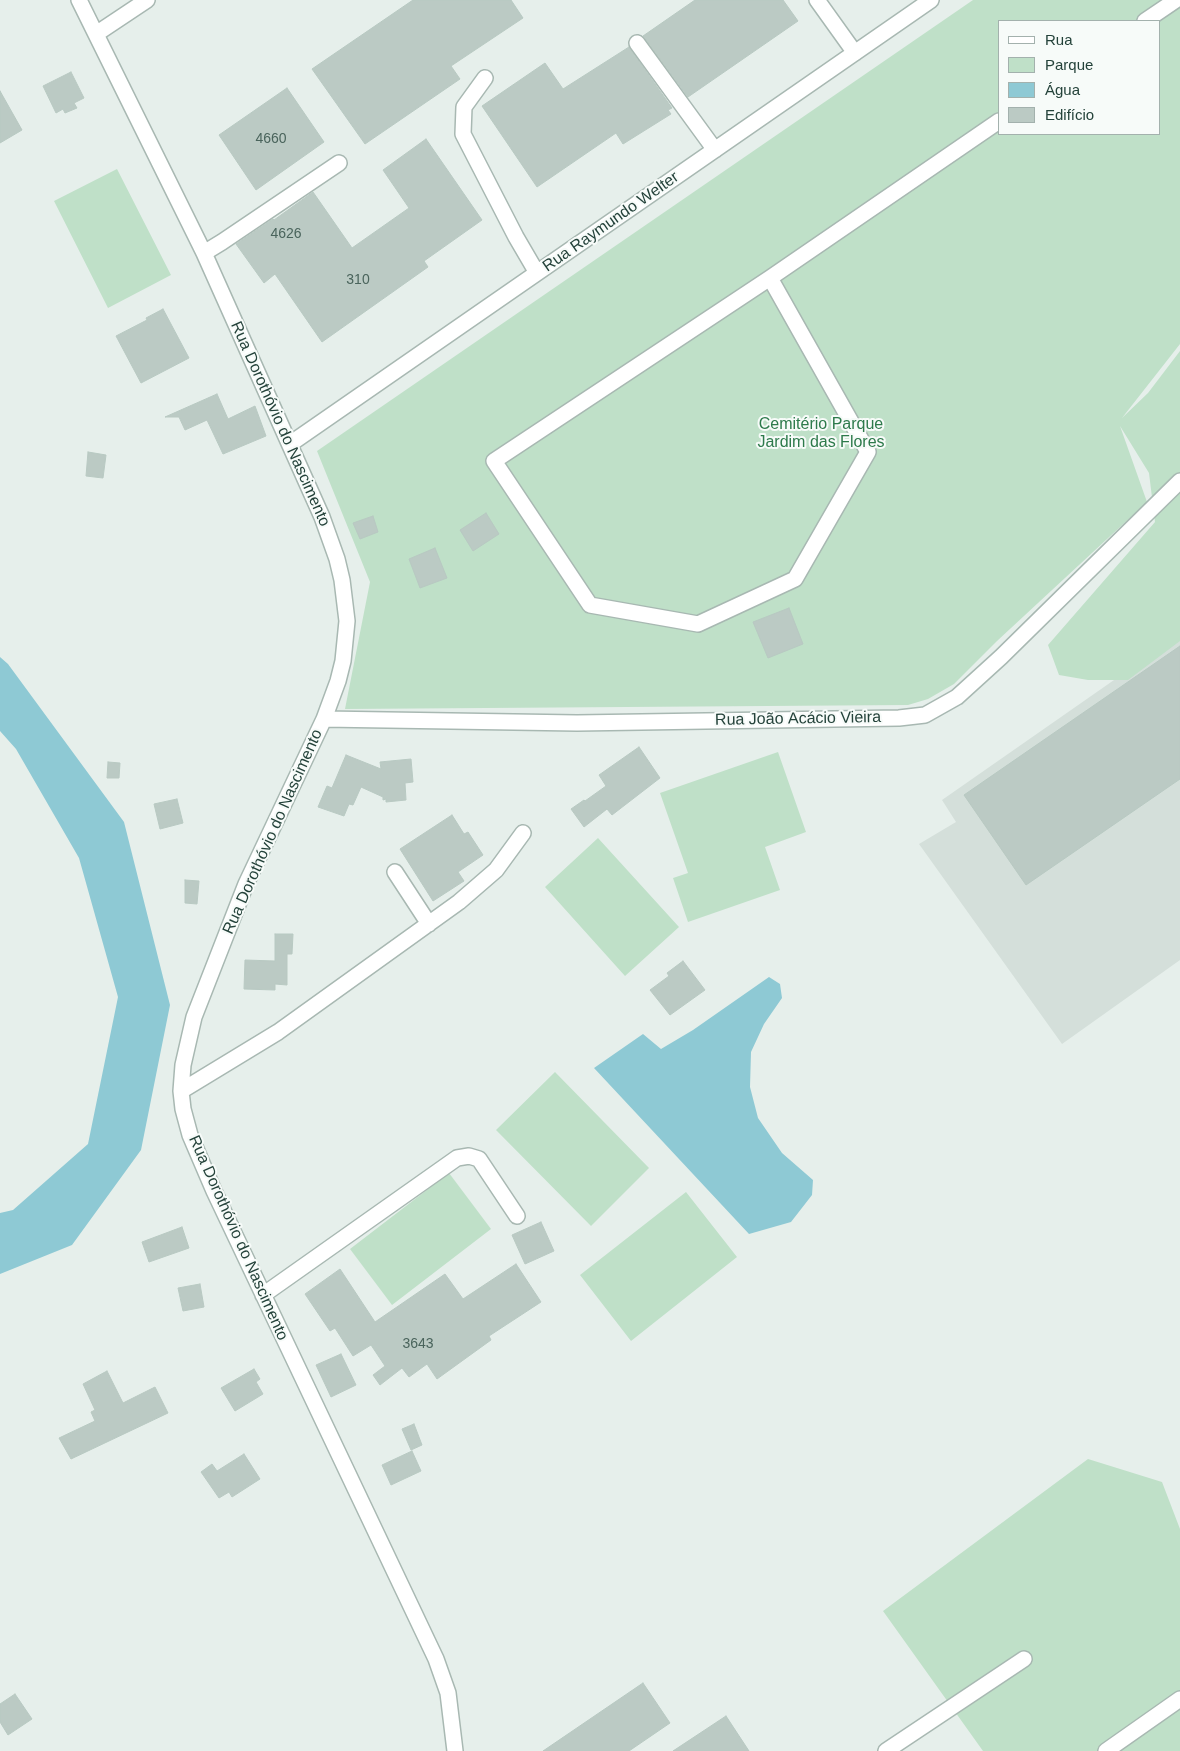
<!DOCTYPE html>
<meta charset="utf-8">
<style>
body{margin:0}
#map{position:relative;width:1180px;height:1751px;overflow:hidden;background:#e6efeb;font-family:Helvetica,sans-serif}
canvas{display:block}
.legend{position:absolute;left:998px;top:20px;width:162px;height:115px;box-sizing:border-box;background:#f7fbf9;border:1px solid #a3b1ad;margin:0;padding:6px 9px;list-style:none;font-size:15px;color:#24423a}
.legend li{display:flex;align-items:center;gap:10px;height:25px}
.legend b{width:25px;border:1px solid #a3b1ad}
</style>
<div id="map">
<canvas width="1180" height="1751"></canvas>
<ul class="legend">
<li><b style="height:6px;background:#fff"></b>Rua</li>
<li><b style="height:14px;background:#bfe0c8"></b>Parque</li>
<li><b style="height:14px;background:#8ec9d4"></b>Água</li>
<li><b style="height:14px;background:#bbcac4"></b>Edifício</li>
</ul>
</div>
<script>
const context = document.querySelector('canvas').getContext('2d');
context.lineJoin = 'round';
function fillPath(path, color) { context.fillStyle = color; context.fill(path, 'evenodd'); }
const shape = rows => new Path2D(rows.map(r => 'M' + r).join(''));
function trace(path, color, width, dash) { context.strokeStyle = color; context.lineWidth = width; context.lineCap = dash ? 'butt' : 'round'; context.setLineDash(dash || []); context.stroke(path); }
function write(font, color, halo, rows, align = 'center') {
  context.font = font + ' Helvetica,sans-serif'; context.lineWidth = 4; context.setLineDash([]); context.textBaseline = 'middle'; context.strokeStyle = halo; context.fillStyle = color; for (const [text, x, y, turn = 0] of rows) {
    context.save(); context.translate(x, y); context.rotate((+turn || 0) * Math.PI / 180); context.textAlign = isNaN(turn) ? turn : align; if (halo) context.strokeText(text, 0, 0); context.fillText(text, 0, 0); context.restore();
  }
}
fillPath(shape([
 [1180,634,1180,960,1062,1044,919,844,956,822,942,800]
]), '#d4dfda');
fillPath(shape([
 [973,0,1180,0,1180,344,1122,418,1148,393,1180,351,1180,641,1128,680,1088,680,1059,675,1048,645,1155,522,1149,473,1120,426,1147,502,997,641,954,684,928,699,908,705,345,709,370,582,317,451],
 [999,21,1159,21,1159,134,999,134],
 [117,169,171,275,108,308,54,201],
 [778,752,806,832,765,847,780,890,688,922,673,878,688,873,660,793],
 [598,838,679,927,625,976,545,887],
 [555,1072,649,1168,591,1226,496,1130],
 [449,1173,491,1229,392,1305,350,1249],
 [686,1192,737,1257,631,1341,580,1275],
 [1088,1459,1162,1482,1180,1529,1180,1751,983,1751,883,1611]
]), '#bfe0c8');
fillPath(shape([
 [0,657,8,664,124,822,170,1005,141,1150,72,1245,0,1274,0,1213,13,1210,88,1144,118,997,79,858,16,749,0,731],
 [769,977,780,984,782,998,764,1024,751,1052,750,1087,758,1118,782,1153,813,1180,812,1195,791,1222,749,1234,594,1068,643,1034,661,1049,693,1030]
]), '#8ec9d4');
const building = shape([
 [413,0,511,0,523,18,451,66,460,79,365,144,312,69,413,0],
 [695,0,783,0,798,21,688,97,643,36,695,0],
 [629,47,672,108,668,110,671,114,623,144,616,133,537,187,482,106,545,63,563,89,629,47],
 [71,72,84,98,74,103,77,108,65,113,63,109,56,113,43,86,71,72],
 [287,88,324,142,256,190,219,135,287,88],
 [0,91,22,130,0,143,0,91],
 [426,139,482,220,424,261,428,267,322,342,275,274,264,283,236,244,273,219,274,220,313,192,352,248,409,208,383,170,426,139],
 [163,309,189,358,141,383,116,336,147,320,146,318,163,309],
 [217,394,228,419,255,406,266,436,223,454,207,420,185,430,179,417,165,417,217,394],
 [88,452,106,455,103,478,86,476,88,452],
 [486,513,499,534,473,551,460,530,486,513],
 [373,516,378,532,360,539,353,523,373,516],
 [435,548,447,578,420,588,409,559,435,548],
 [789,608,803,644,768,658,753,622,789,608],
 [1180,646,1180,779,1026,885,964,795,1180,646],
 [639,747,660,778,612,815,607,809,584,827,571,809,584,800,585,801,606,786,599,775,639,747],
 [346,755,381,769,380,762,411,759,413,782,405,783,406,800,386,802,386,799,383,800,383,797,361,787,353,805,349,804,344,816,318,807,327,786,332,788,346,755],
 [108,762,120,763,119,778,107,778,108,762],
 [177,799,183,823,160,829,154,804,177,799],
 [452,815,464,834,468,832,483,855,458,872,464,881,433,901,400,849,452,815],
 [185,880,199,881,197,904,185,903,185,880],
 [275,934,293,934,292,954,287,954,287,985,275,984,275,990,244,989,245,960,275,961,275,934],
 [683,961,705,990,670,1015,650,990,669,976,667,973,683,961],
 [541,1222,554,1251,525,1264,512,1235,541,1222],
 [182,1227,189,1248,149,1262,142,1242,182,1227],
 [516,1264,541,1302,489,1336,491,1340,437,1379,427,1364,409,1377,402,1368,380,1385,373,1375,385,1366,371,1345,353,1356,335,1328,330,1331,305,1294,340,1269,375,1322,445,1274,463,1299,516,1264],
 [200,1284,204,1307,183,1311,178,1288,200,1284],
 [341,1354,356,1385,331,1397,316,1365,341,1354],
 [254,1369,260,1379,256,1382,263,1394,235,1411,221,1388,254,1369],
 [107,1371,123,1403,155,1387,168,1413,71,1459,59,1438,95,1421,91,1412,95,1410,83,1384,107,1371],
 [414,1424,422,1445,411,1450,402,1429,414,1424],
 [412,1451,421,1471,391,1485,382,1465,412,1451],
 [244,1454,260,1479,232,1497,229,1492,219,1498,201,1472,212,1464,217,1471,244,1454],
 [643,1683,670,1723,629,1751,543,1751,643,1683],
 [15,1694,32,1719,8,1735,0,1722,0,1704,15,1694],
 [726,1716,749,1751,673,1751,726,1716]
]);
fillPath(building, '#bbcac4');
trace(building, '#b8c9c2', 1);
const minor = shape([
 [79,0,204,253,322,517,337,559,342,580,347,621,343,661,338,681,324,719,246,884,194,1017,183,1065,181,1091,183,1109,190,1135,214,1191,436,1659,448,1693,455,1751],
 [817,0,855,53],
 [1145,21,1176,0],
 [96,34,147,0],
 [637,43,715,150],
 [485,78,464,107,463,134,516,237,537,273],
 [204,253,222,242,339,163],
 [770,278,868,452,795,579,698,624,590,605,494,461,770,278,999,121],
 [290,444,931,0],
 [324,719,577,723,899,718,925,715,957,697,1001,657,1180,481],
 [395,872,429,924],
 [181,1091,278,1032,459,902,496,870,523,833],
 [263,1295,457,1158,469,1156,479,1159,517,1216],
 [886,1751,1024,1659],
 [1106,1751,1180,1699]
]);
trace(minor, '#a8b8b2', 18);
trace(minor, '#fff', 15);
write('14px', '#4a645c', null, [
 ["4660",271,139],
 ["4626",286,234],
 ["310",358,280],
 ["3643",418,1344]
]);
write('16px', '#24423a', '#f7fbf9', [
 ["Rua Raymundo Welter",611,222,-35],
 ["Rua Dorothóvio do Nascimento",280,424,66],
 ["Rua João Acácio Vieira",798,719,-1],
 ["Rua Dorothóvio do Nascimento",273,832,-66],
 ["Rua Dorothóvio do Nascimento",238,1238,66]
]);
write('16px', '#2d7a4b', '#f7fbf9', [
 ["Cemitério Parque",821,425],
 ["Jardim das Flores",821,443]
]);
</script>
